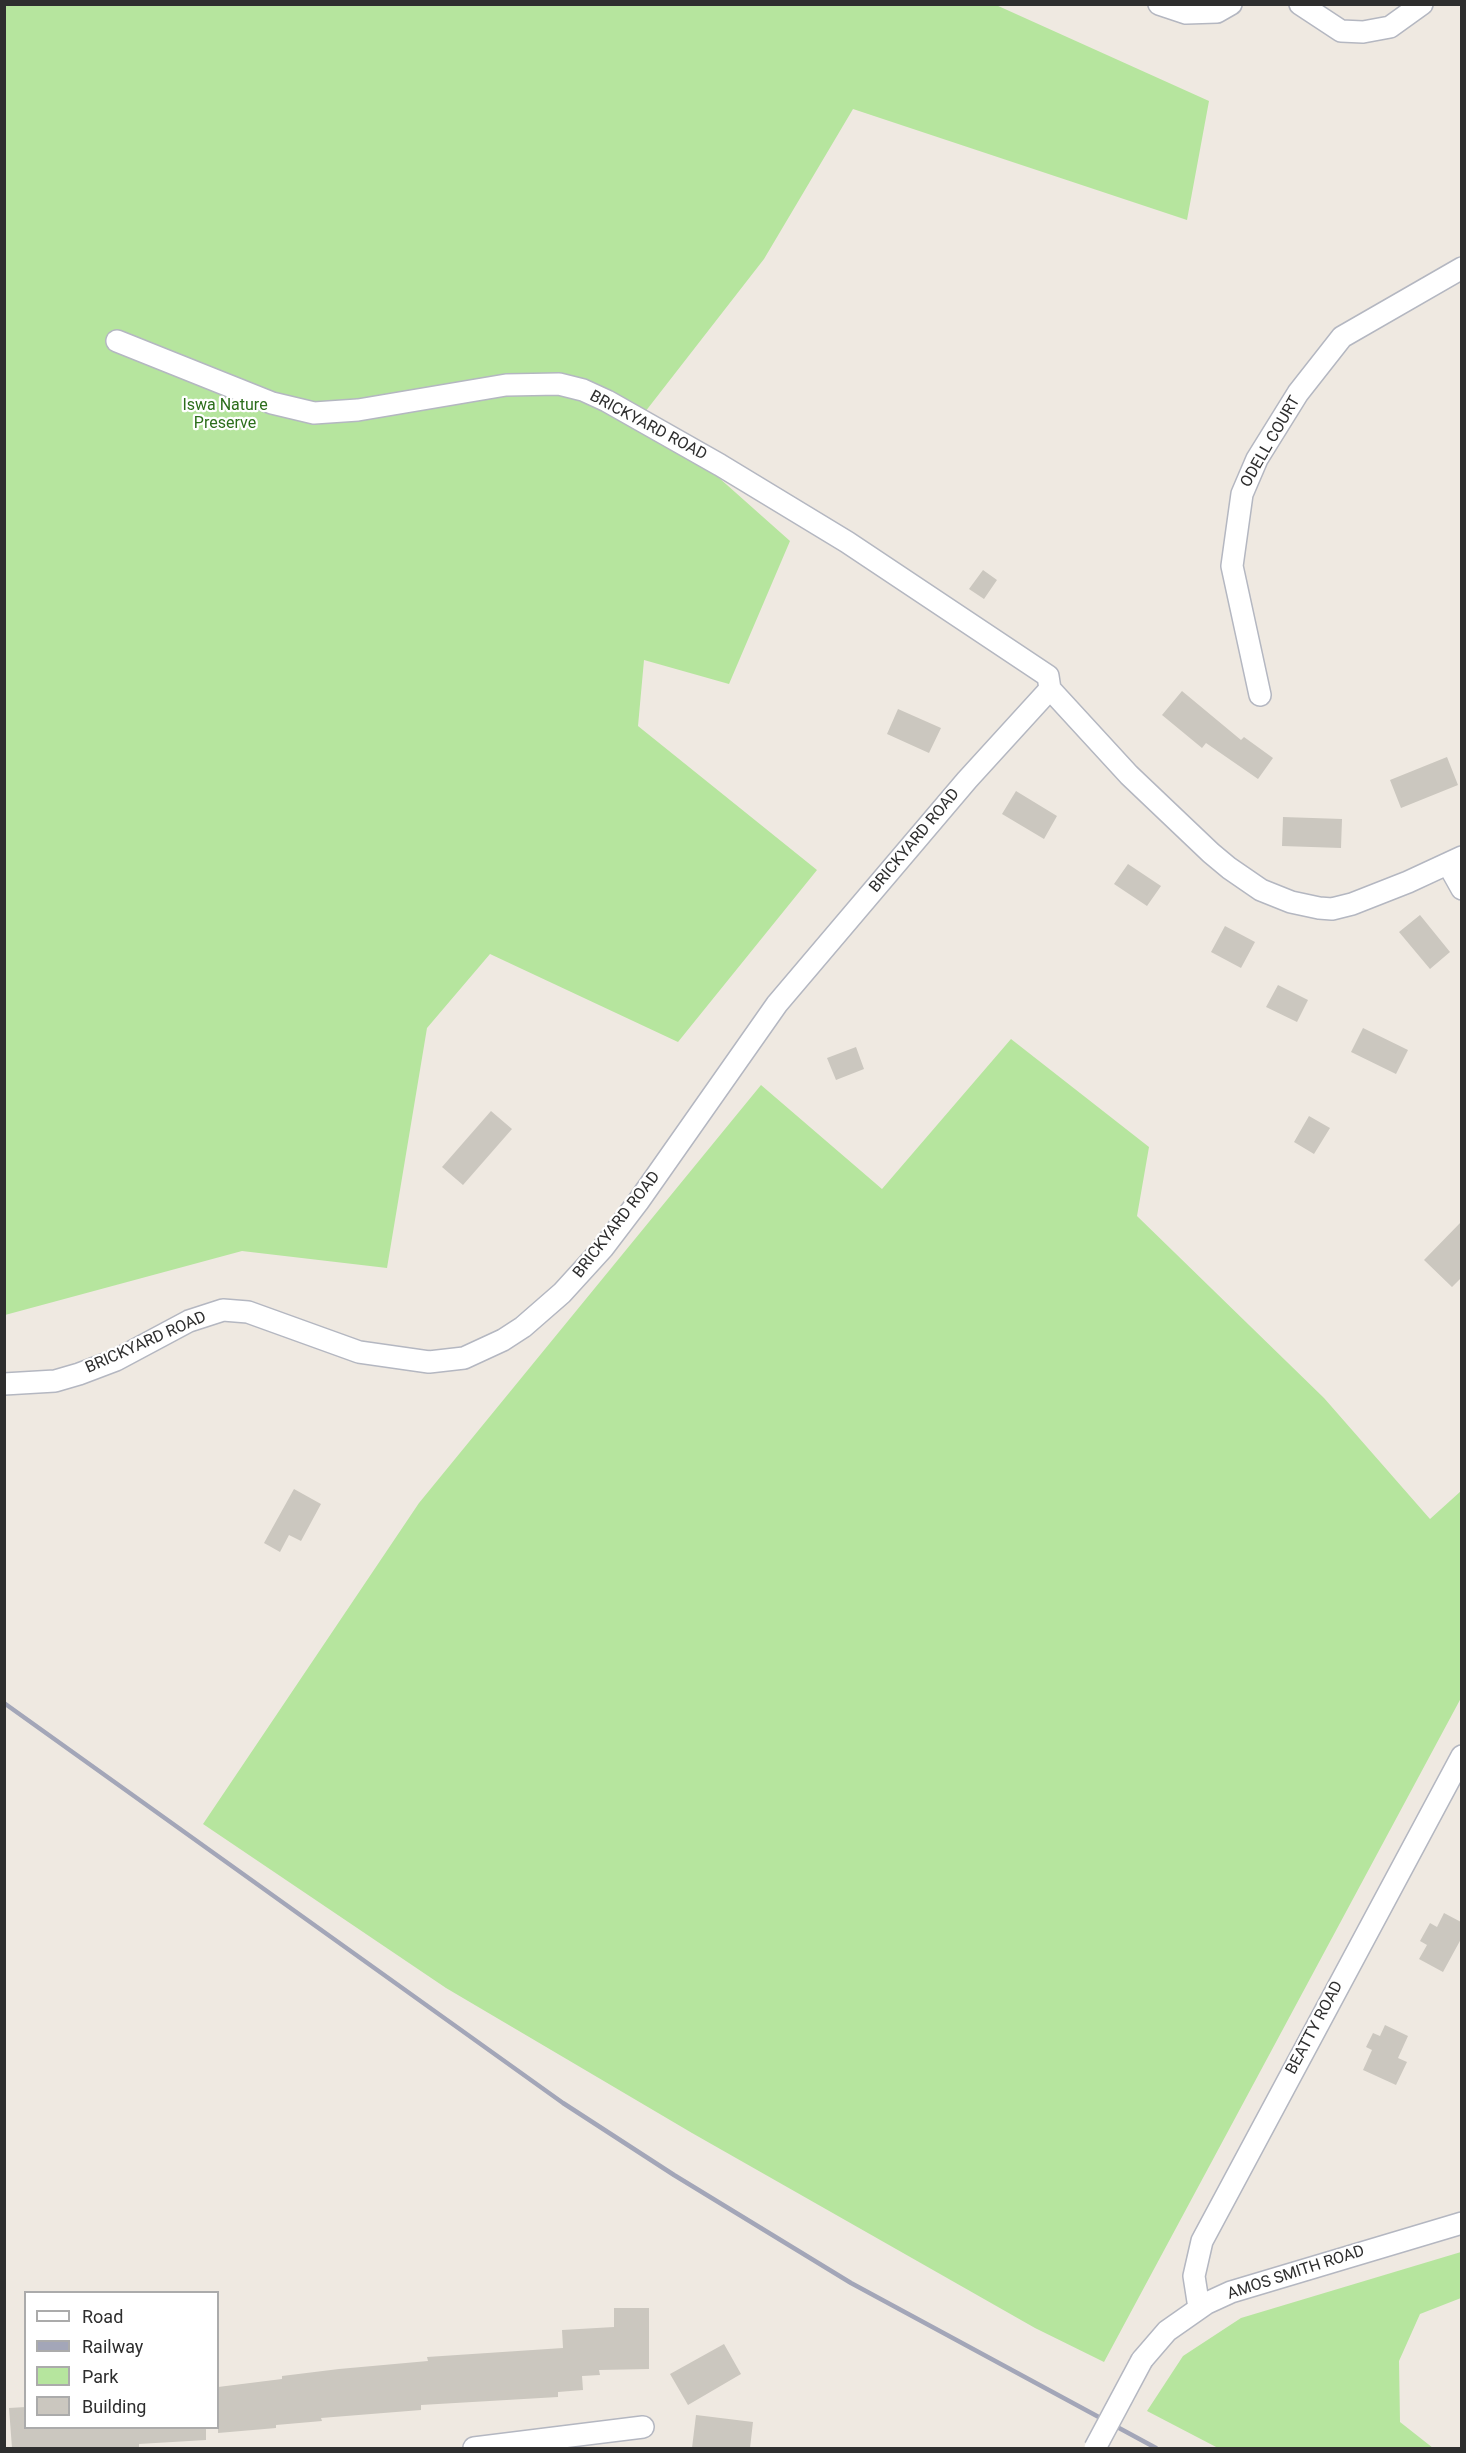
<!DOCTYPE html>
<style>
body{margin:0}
#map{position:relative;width:1466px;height:2453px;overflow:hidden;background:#efe9e1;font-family:Roboto,sans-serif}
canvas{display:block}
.frame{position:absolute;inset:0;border:6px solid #2e2e2e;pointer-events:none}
.legend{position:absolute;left:24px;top:2291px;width:195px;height:138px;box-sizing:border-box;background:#fff;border:2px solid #ababab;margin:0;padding:8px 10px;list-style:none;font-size:18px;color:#2e2e2e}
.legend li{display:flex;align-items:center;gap:12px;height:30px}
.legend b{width:30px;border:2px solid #ababab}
</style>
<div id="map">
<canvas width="1466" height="2453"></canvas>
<div class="frame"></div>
<ul class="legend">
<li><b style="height:8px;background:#fff"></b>Road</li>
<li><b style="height:8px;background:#a3a6b8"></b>Railway</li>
<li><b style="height:16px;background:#b6e59e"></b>Park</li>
<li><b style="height:16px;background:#cbc7bf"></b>Building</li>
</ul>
</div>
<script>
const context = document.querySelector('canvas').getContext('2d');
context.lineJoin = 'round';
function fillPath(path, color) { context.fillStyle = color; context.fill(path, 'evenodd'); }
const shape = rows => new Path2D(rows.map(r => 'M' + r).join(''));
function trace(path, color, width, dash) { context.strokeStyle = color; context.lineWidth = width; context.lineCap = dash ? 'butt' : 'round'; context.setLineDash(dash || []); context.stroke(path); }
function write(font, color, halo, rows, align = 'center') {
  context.font = font + ' Roboto,sans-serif'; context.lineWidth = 4.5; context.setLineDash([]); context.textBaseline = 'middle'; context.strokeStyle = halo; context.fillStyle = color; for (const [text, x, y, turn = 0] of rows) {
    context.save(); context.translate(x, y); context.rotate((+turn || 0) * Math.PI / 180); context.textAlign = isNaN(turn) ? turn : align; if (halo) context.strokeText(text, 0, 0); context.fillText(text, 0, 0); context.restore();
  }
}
fillPath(shape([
 [4,5,996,5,1209,101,1187,220,853,109,764,259,645,412,790,541,729,684,644,660,638,726,817,870,678,1042,490,954,427,1028,387,1268,242,1251,5,1315],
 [1011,1039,1149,1147,1137,1216,1324,1398,1430,1519,1461,1491,1461,1698,1104,2362,1035,2328,692,2133,446,1988,203,1824,419,1503,761,1085,882,1189],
 [1461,2252,1461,2298,1420,2314,1399,2361,1400,2422,1433,2448,1218,2448,1147,2411,1183,2356,1241,2318]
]), '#b6e59e');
fillPath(shape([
 [983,570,997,580,984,599,969,589],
 [1182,691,1241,740,1244,737,1273,758,1258,779,1206,743,1202,748,1162,715],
 [898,709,941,728,929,753,887,734],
 [1447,757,1458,785,1401,808,1390,780],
 [1016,791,1057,816,1044,839,1002,814],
 [1283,817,1342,819,1341,848,1282,846],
 [1128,864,1161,886,1147,906,1114,884],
 [1420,915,1450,952,1430,969,1399,932],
 [1225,926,1255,942,1241,968,1211,952],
 [1278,985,1308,1000,1297,1022,1266,1007],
 [1363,1028,1408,1050,1396,1074,1351,1052],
 [856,1047,864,1069,836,1080,827,1058],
 [491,1111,512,1129,463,1185,442,1167],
 [1309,1116,1330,1128,1314,1154,1294,1142],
 [1461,1222,1461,1278,1452,1287,1424,1260],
 [294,1489,321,1504,301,1541,289,1535,280,1552,264,1543],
 [1444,1913,1461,1922,1461,1939,1443,1972,1419,1959,1427,1945,1420,1941,1430,1923,1437,1927],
 [1385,2025,1408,2036,1398,2058,1407,2062,1396,2085,1363,2070,1372,2050,1366,2047,1373,2033,1380,2036],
 [614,2308,649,2308,649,2369,599,2370,600,2375,582,2376,583,2390,558,2392,558,2397,421,2405,421,2410,321,2418,322,2421,276,2425,276,2428,218,2433,218,2387,282,2379,282,2376,339,2369,428,2361,427,2357,563,2348,562,2330,614,2327],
 [724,2344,741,2374,688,2405,670,2374],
 [26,2407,26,2427,206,2427,206,2440,139,2444,139,2447,122,2448,12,2448,9,2408],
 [696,2415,753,2422,750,2448,692,2448]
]), '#cbc7bf');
const minor = shape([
 [1159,4,1186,13,1217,12,1231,4],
 [1300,4,1341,31,1363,32,1390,27,1422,4],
 [117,341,272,403,314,413,358,410,506,385,559,384,583,390,607,401,720,465,847,542,1048,676,1050,689,1129,775,1211,853,1229,868,1261,890,1291,902,1319,908,1332,909,1352,904,1408,882,1462,857],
 [1260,695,1232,566,1242,494,1257,459,1298,393,1342,337,1462,268],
 [1448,864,1462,889],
 [4,1384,55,1381,79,1374,116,1360,189,1321,223,1310,248,1312,359,1352,429,1362,464,1358,503,1340,523,1327,562,1293,603,1248,638,1202,777,1004,967,780,1050,689],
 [1199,2308,1194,2276,1202,2241,1462,1756],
 [1142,2360,1167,2331,1207,2303,1231,2292,1462,2223],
 [474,2448,643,2427]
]);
trace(minor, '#b4b7c1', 24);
trace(minor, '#fff', 21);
trace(shape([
 [4,1703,563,2103,674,2175,851,2283,1156,2448]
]), '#a3a6b8', 4.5);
const minorBridge = shape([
 [1095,2448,1142,2360]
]);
trace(minorBridge, '#b4b7c1', 24, []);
trace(minorBridge, '#fff', 21);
write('16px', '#2c6e1b', '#fff', [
 ["Iswa Nature",225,406],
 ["Preserve",225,424]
]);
write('16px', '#2e2e2e', '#fff', [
 ["BRICKYARD ROAD",648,426,28],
 ["ODELL COURT",1271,442,-60],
 ["BRICKYARD ROAD",915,841,-50],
 ["BRICKYARD ROAD",617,1225,-52],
 ["BRICKYARD ROAD",146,1343,-24],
 ["BEATTY ROAD",1315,2028,-62],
 ["AMOS SMITH ROAD",1296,2273,-18]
]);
</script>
